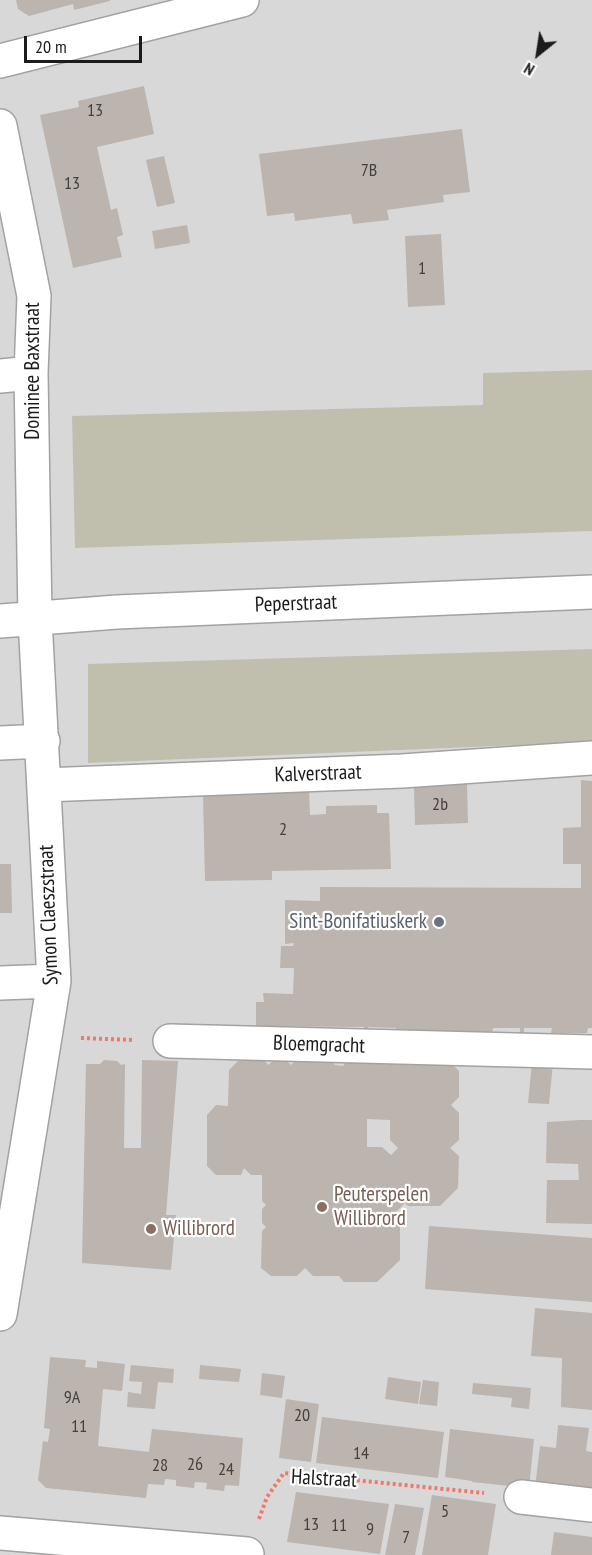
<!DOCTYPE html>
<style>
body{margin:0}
#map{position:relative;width:592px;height:1555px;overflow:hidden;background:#ece8e1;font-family:"PT Sans Narrow",sans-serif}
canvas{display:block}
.north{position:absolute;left:508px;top:24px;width:60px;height:60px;-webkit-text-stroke:4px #fff;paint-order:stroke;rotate:210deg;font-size:16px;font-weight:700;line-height:24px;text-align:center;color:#1b1b1b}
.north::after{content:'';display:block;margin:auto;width:21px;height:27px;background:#1b1b1b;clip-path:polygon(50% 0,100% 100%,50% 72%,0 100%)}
.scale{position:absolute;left:24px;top:36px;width:118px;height:27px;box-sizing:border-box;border:3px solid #1b1b1b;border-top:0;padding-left:8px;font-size:18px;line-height:21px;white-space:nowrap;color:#1b1b1b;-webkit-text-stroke:4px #fff;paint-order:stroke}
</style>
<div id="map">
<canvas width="592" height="1555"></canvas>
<div class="north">N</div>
<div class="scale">20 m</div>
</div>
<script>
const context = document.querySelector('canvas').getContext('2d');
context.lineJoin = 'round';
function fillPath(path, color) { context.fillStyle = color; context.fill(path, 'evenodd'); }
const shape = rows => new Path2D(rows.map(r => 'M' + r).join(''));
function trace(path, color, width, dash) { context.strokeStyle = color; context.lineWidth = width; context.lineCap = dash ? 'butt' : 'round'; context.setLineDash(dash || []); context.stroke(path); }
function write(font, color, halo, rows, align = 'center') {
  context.font = font + ' "PT Sans Narrow",sans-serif'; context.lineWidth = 4.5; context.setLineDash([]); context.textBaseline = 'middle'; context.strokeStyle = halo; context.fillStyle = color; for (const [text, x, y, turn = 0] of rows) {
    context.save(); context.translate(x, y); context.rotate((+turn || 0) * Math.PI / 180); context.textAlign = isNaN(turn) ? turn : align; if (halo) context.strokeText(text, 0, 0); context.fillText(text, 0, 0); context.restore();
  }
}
fillPath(shape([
 [0,0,592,0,592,1555,0,1555]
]), '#d9d8d8');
fillPath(shape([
 [592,370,592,531,75,548,72,416,483,405,483,373],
 [592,649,592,742,88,763,88,664]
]), '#c0bfad');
fillPath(shape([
 [16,0,110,0,110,1,74,10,73,4,29,16,18,9],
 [144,86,154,134,97,147,111,210,117,208,123,235,117,237,122,257,73,268,40,115,79,107,78,101],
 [462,129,470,192,443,195,444,202,387,210,389,220,353,224,351,214,295,221,294,213,267,216,259,154],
 [164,156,175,203,157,207,146,160],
 [187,225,190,243,155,249,152,231],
 [441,234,445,305,408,307,405,236],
 [581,780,592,781,592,1028,588,1028,587,1033,551,1033,552,1028,524,1028,524,1033,520,1033,520,1028,493,1028,492,1033,396,1032,396,1028,368,1027,368,1032,364,1032,364,1027,265,1026,265,1028,263,1026,256,1026,256,1002,264,1002,263,993,293,994,294,968,280,968,281,946,293,946,294,943,285,944,285,900,320,901,320,887,581,888,581,864,563,864,563,828,581,827],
 [467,784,468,823,415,825,414,787],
 [309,790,310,815,326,814,326,806,377,805,377,813,389,813,391,869,272,871,272,880,205,881,203,796],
 [0,864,11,864,12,913,0,913],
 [104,1060,117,1061,121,1065,125,1064,124,1148,141,1148,142,1060,178,1061,166,1215,176,1215,171,1270,82,1263,86,1064,100,1064],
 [238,1061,265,1061,268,1065,273,1061,287,1061,291,1065,295,1061,331,1061,335,1065,343,1066,347,1061,383,1062,387,1065,391,1062,406,1061,410,1066,414,1062,450,1062,459,1071,459,1097,451,1105,459,1113,459,1140,450,1148,459,1156,458,1188,440,1206,408,1206,405,1203,392,1216,400,1223,400,1260,377,1282,344,1282,339,1276,313,1276,305,1268,297,1276,271,1276,261,1268,262,1231,266,1227,262,1223,262,1209,266,1205,262,1201,262,1175,251,1175,244,1168,241,1175,216,1175,207,1166,207,1115,216,1105,228,1106,229,1070],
 [367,1119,390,1120,390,1140,398,1148,391,1155,382,1147,367,1147],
 [532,1062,553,1063,549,1104,528,1103],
 [580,1120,592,1120,592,1224,546,1223,547,1180,579,1180,578,1164,546,1163,547,1122],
 [429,1226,592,1238,592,1302,425,1289],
 [535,1308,592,1313,592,1410,561,1407,562,1358,531,1356],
 [50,1357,86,1360,85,1367,97,1368,97,1361,125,1364,122,1391,103,1389,98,1446,149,1452,152,1429,243,1438,239,1486,225,1485,224,1491,206,1489,207,1483,195,1482,194,1488,176,1486,176,1480,165,1479,164,1485,148,1484,146,1498,46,1488,38,1480,43,1441,48,1442,50,1429,44,1428],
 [131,1365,174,1369,173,1383,158,1382,155,1409,127,1407,128,1392,141,1394,142,1382,129,1381],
 [200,1365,241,1369,239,1382,199,1379],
 [262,1373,285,1376,282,1398,260,1395],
 [388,1377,421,1382,418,1404,385,1399],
 [423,1380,439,1382,437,1406,419,1404],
 [473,1383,531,1388,529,1409,511,1407,512,1398,472,1394],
 [286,1399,319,1404,311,1462,279,1458],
 [322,1417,444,1432,438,1478,316,1463],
 [558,1425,589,1428,586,1451,592,1452,592,1495,535,1488,540,1446,556,1448],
 [450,1429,534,1439,529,1488,472,1482,472,1481,445,1477],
 [296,1492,389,1504,380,1554,287,1542],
 [432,1495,496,1504,488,1555,422,1555],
 [395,1504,424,1508,415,1555,385,1555],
 [554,1532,592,1537,592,1555,551,1555]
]), '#bcb4ae');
const minor = shape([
 [0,61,242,0],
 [0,126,34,296,31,373,35,619,54,981,0,1314],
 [0,376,31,373],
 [0,621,117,612,592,592],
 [0,743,43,741],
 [44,785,402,771,592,758],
 [0,983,54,981],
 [170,1041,592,1052],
 [521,1497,592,1505],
 [0,1533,247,1554]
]);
trace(minor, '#a2a2a2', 36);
trace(shape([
 [81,1038,133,1040],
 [259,1519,267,1497,284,1473,484,1493]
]), '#f1776d', 4, [3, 3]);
trace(minor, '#fff', 33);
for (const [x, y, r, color] of [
 [439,922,6,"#6b7280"],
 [322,1207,6,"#8d6e63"],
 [151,1229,6,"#8d6e63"]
]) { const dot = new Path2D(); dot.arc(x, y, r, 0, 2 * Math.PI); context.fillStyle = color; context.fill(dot); trace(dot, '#fff', 2); }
write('18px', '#434140', null, [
 ["13",95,111],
 ["7B",369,171],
 ["13",72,184],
 ["1",422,269],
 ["2b",440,805],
 ["2",283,830],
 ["9A",72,1398],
 ["20",302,1416],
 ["11",79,1427],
 ["14",361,1454],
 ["26",195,1465],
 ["28",160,1466],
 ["24",226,1470],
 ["5",445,1512],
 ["13",311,1525],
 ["11",339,1526],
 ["9",370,1530],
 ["7",406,1538]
]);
write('21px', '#1b1b1b', '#fff', [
 ["Dominee Baxstraat",33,371,-90],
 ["Peperstraat",296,604,-2],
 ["Kalverstraat",318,774,-2],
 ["Symon Claeszstraat",49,915,-92],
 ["Bloemgracht",319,1045,2],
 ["Halstraat",324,1479,3]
]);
write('21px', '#5b616d', '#fff', [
 ["Sint-Bonifatiuskerk",427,922]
], 'right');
write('21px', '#785e54', '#fff', [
 ["Peuterspelen",334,1195],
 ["Willibrord",334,1219],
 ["Willibrord",163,1229]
], 'left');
</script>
